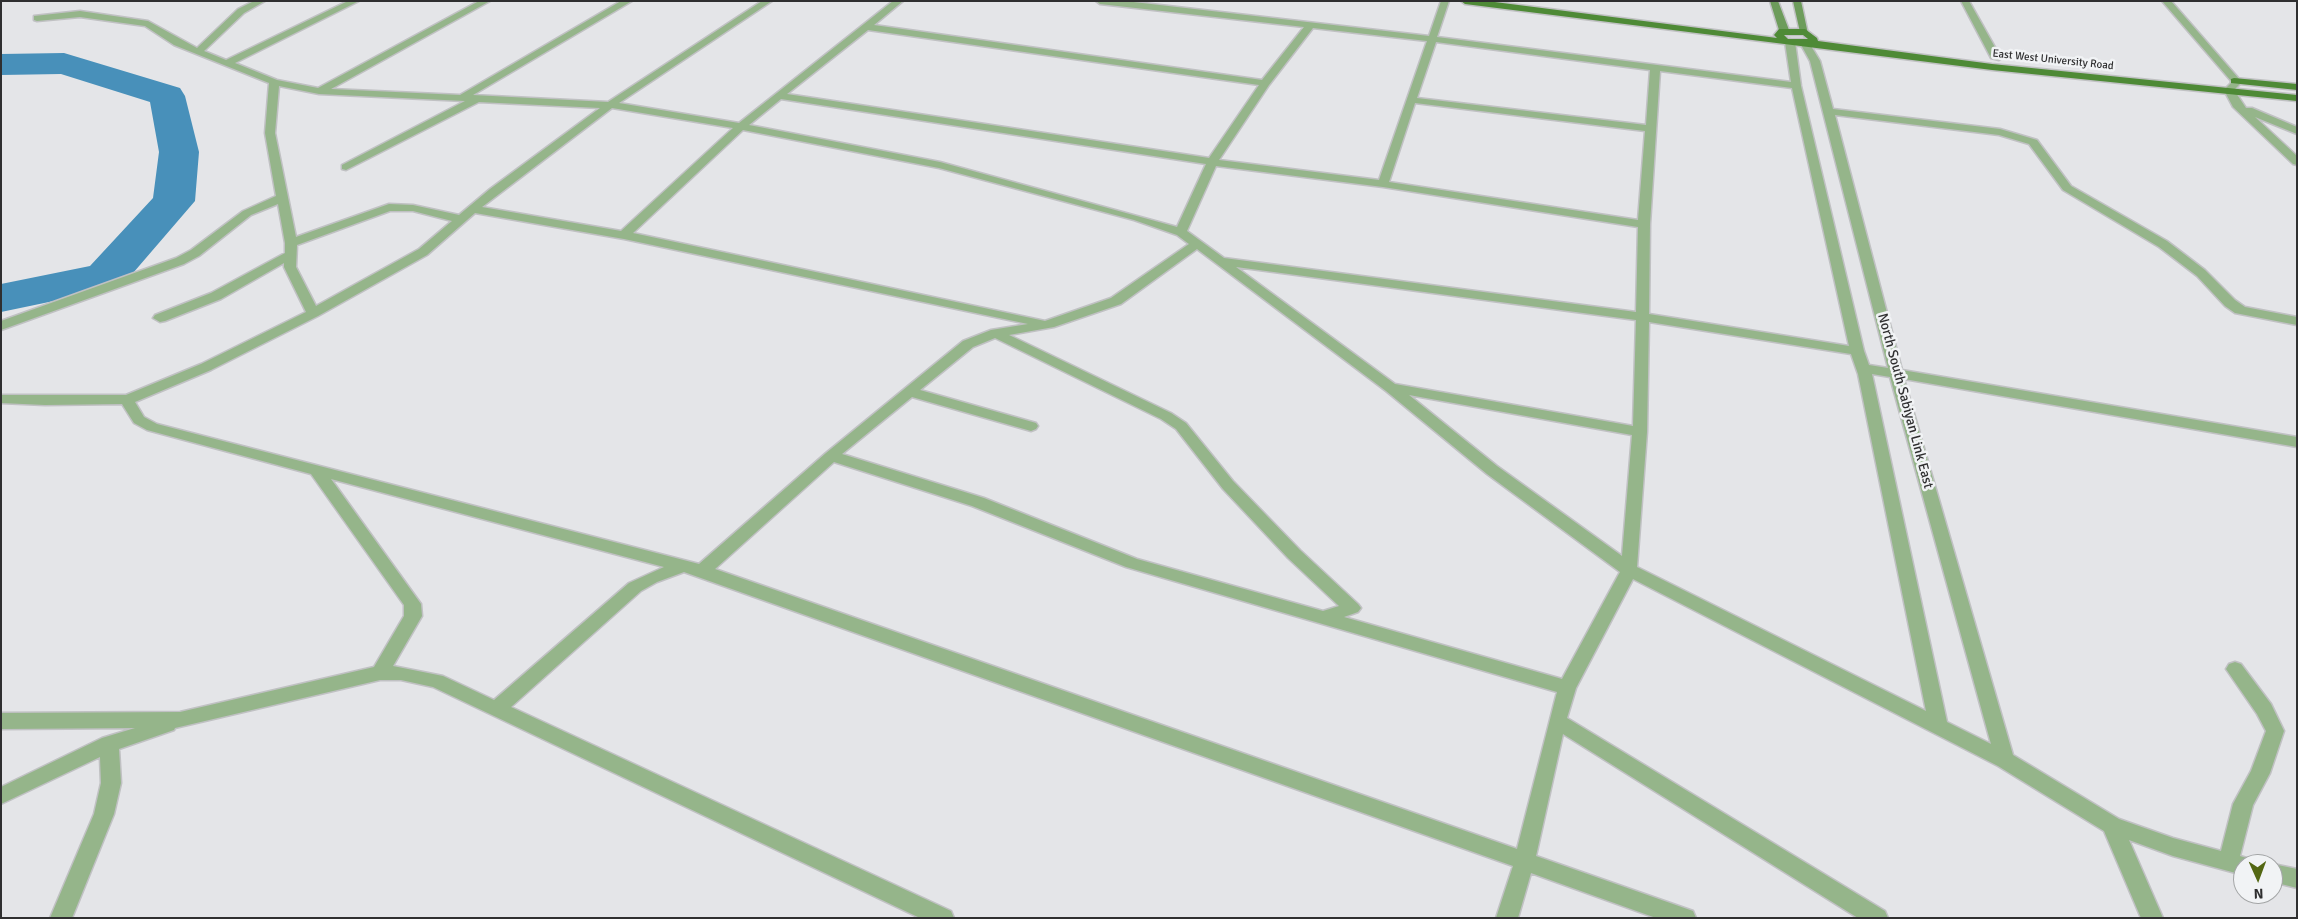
<!DOCTYPE html>
<style>
body{margin:0}
#map{position:relative;width:2298px;height:919px;overflow:hidden;background:#e4e5e8;font-family:Signika,sans-serif}
canvas{display:block}
.frame{position:absolute;inset:0;border:2px solid #2f2f30;pointer-events:none}
.north{position:absolute;left:2233px;top:854px;width:50px;height:50px;box-sizing:border-box;background:#f1f3f5;border:1px solid #a3a5a6;border-radius:50%;rotate:178deg;font-size:14px;font-weight:700;line-height:20px;text-align:center;color:#2f2f30}
.north::after{content:'';display:block;margin:auto;width:18px;height:22px;background:#536713;clip-path:polygon(50% 0,100% 100%,50% 72%,0 100%)}
</style>
<div id="map">
<canvas width="2298" height="919"></canvas>
<div class="frame"></div>
<div class="north">N</div>
</div>
<script>
const context = document.querySelector('canvas').getContext('2d');
context.lineJoin = 'round';
const shape = rows => new Path2D(rows.map(r => 'M' + r).join(''));
function fillPath(path, color) { context.fillStyle = color; context.fill(path, 'evenodd'); }
function trace(path, color, width, dash) { context.strokeStyle = color; context.lineWidth = width; context.lineCap = dash ? 'butt' : 'round'; context.setLineDash(dash || []); context.stroke(path); }
function write(font, color, halo, rows, align = 'center') {
  context.font = font + ' Signika,sans-serif'; context.lineWidth = 5; context.setLineDash([]); context.textBaseline = 'middle'; context.strokeStyle = halo; context.fillStyle = color; for (const [text, x, y, turn = 0] of rows) {
    context.save(); context.translate(x, y); context.rotate((+turn || 0) * Math.PI / 180); context.textAlign = isNaN(turn) ? turn : align; if (halo) context.strokeText(text, 0, 0); context.fillText(text, 0, 0); context.restore();
  }
}
fillPath(shape([
 [64,53,180,88,185,96,199,152,195,201,121,287,1,312,1,284,90,266,153,198,159,152,150,102,61,74,1,75,1,54,64,53]
]), '#4890ba');
const minor = shape([
 [254,1,265,1,244,13,204,51,226,60,348,1,359,1,235,63,277,80,318,88,479,1,490,1,331,89,460,95,621,1,632,1,473,95,608,102,762,1,772,1,619,103,739,123,893,1,903,1,874,25,1262,80,1304,27,1100,4,1096,1,1125,1,1429,36,1441,1,1449,1,1437,37,1791,82,1785,42,1790,39,1795,42,1801,86,1864,351,1869,365,1888,368,1810,61,1800,43,1808,41,1820,61,1833,109,2000,129,2037,140,2071,186,2167,241,2205,270,2235,300,2245,307,2297,317,2297,325,2235,313,2225,306,2197,276,2159,247,2063,190,2029,144,1999,135,1835,115,1902,370,2297,437,2297,447,1904,379,2013,755,2119,819,2173,838,2221,851,2233,804,2251,771,2266,731,2257,714,2226,669,2229,664,2235,662,2241,664,2271,704,2284,731,2270,773,2253,805,2240,856,2250,859,2252,864,2243,864,2243,875,2173,856,2129,840,2163,918,2141,918,2104,831,1998,766,1633,579,1576,688,1567,718,1885,911,1888,918,1858,918,1563,734,1536,856,1693,911,1696,918,1656,918,1531,873,1518,918,1496,918,1513,866,684,572,657,582,641,591,511,707,951,911,954,918,920,918,433,687,401,680,380,680,175,728,174,730,119,749,121,783,114,814,72,918,50,918,94,814,101,783,100,757,1,804,1,787,102,738,135,728,1,729,1,713,180,712,374,667,404,616,404,605,311,474,147,430,134,423,122,404,45,405,1,403,1,395,126,395,201,364,306,312,284,267,284,263,221,299,165,321,160,322,153,318,155,315,211,293,285,253,285,243,278,204,251,215,199,256,184,264,1,330,1,321,176,258,191,250,243,211,276,196,265,133,269,83,174,45,145,26,80,17,37,21,34,20,34,16,80,11,148,21,197,48,238,9,254,1],
 [1313,28,1427,41,1379,180,1219,160,1269,85,1313,28],
 [868,30,1259,85,1209,158,787,94,868,30],
 [1436,42,1650,70,1646,125,1417,98,1436,42],
 [1660,71,1792,88,1849,346,1649,314,1650,224,1660,71],
 [279,86,319,94,465,101,342,165,342,169,346,170,479,102,600,108,490,189,459,215,413,205,389,204,296,237,275,133,279,86],
 [781,99,1206,164,1177,227,940,162,749,125,781,99],
 [1415,103,1645,131,1638,220,1389,182,1415,103],
 [612,108,733,128,621,231,482,207,612,108],
 [743,130,939,168,1134,220,1177,235,1189,244,1111,298,1045,321,633,233,743,130],
 [1216,166,1383,187,1638,227,1636,312,1224,258,1187,231,1216,166],
 [390,211,413,211,452,221,419,249,316,306,296,267,297,245,390,211],
 [475,213,624,239,1028,324,991,330,963,341,826,453,699,564,157,424,144,417,135,402,211,370,318,316,427,255,475,213],
 [1197,249,1386,391,1487,474,1620,572,1562,679,1344,617,1358,612,1361,608,1358,604,1300,550,1233,481,1186,423,1171,413,1009,335,1054,327,1121,304,1197,249],
 [1236,267,1636,320,1633,426,1395,384,1236,267],
 [1649,322,1851,354,1858,374,1926,711,1637,567,1647,432,1649,322],
 [995,338,1161,419,1176,429,1223,489,1288,558,1339,606,1323,611,1137,559,984,498,842,454,912,397,1031,431,1036,429,1038,426,1036,423,920,390,973,347,995,338],
 [1872,374,1890,377,1991,744,1947,722,1872,374],
 [1409,395,1632,435,1622,556,1497,466,1409,395],
 [834,462,972,506,1126,567,1557,692,1517,849,715,569,834,462],
 [331,479,664,567,629,583,494,700,443,676,393,666,422,616,421,604,331,479],
 [1961,1,1969,1,2001,58,1999,60,1991,58,1961,1],
 [2162,1,2171,1,2240,80,2242,82,2234,90,2246,108,2252,108,2297,127,2297,134,2255,117,2297,156,2297,165,2293,164,2233,107,2224,90,2232,82,2162,1],
 [2272,864,2273,864,2297,869,2297,888,2273,882,2272,864]
]);
const secondary = shape([
 [1770,1,1778,1,1789,30,1787,32,1779,30,1770,1],
 [1793,1,1801,1,1808,34,1800,32,1793,1]
]);
const primary = shape([
 [1461,1,1487,1,1777,38,1774,35,1779,29,1805,29,1817,38,1818,41,1992,64,2297,95,2297,101,1992,70,1465,4,1461,1],
 [1784,35,1803,35,1808,39,1788,39,1784,35],
 [2234,78,2297,84,2297,90,2231,83,2231,79,2234,78]
]);
trace(minor, '#c0c1c3', 3);
trace(secondary, '#c0c1c3', 3);
trace(primary, '#c0c1c3', 3);
fillPath(minor, '#95b58a');
fillPath(secondary, '#6d9c5b');
fillPath(primary, '#4e8a36');
write('11px', '#2f2f30', '#f1f3f5', [
 ["East West University Road",2053,60,6]
]);
write('14px', '#2f2f30', '#f1f3f5', [
 ["North South Sabiyan Link East",1905,401,75]
]);
</script>
